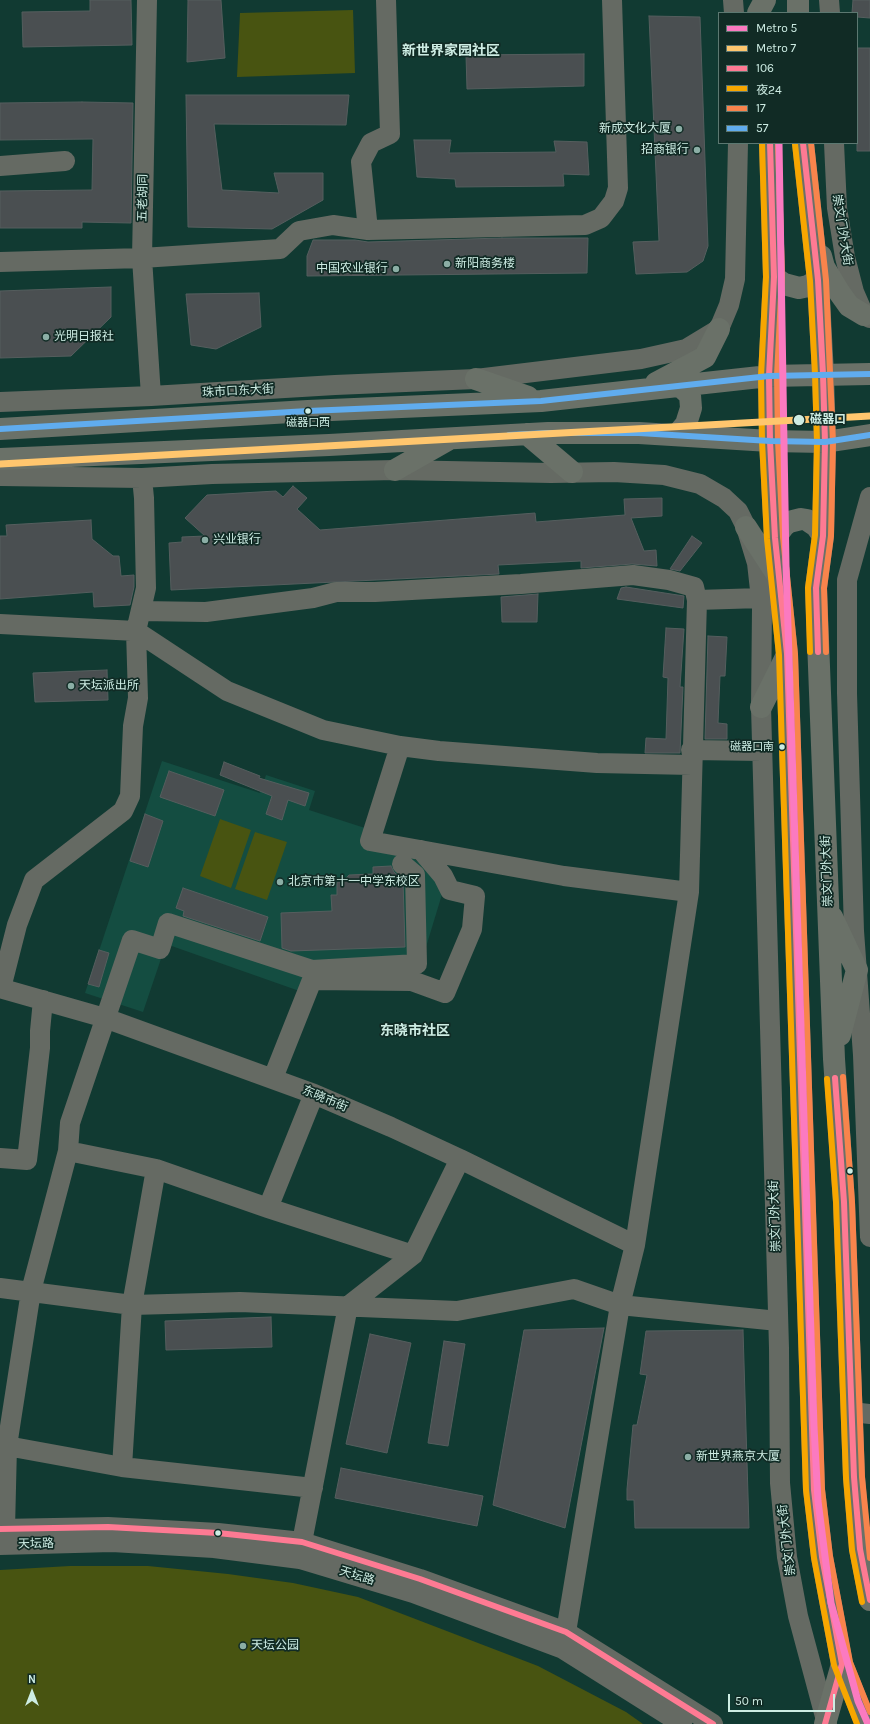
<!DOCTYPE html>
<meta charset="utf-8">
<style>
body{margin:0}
#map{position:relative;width:870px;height:1724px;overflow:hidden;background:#113a32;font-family:Karla,"Noto Sans SC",sans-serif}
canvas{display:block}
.legend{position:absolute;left:718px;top:12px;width:140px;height:132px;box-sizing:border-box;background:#112b25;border:1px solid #5c7871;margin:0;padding:5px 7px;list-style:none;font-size:12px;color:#cdece3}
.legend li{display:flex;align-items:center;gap:8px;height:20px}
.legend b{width:20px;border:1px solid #5c7871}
.north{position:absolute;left:12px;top:1672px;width:40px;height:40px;-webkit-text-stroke:3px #112b25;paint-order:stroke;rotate:0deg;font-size:11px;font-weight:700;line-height:16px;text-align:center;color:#cdece3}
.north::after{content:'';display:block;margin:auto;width:14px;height:18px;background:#cdece3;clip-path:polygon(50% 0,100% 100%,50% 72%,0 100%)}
.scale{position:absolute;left:728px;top:1694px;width:107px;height:18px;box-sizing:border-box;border:2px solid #cdece3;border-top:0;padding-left:5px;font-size:12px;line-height:14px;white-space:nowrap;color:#cdece3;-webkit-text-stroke:3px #112b25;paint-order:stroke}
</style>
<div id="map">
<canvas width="870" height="1724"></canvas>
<ul class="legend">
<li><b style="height:5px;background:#fb7ac0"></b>Metro 5</li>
<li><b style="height:5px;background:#ffc66e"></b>Metro 7</li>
<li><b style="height:5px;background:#fe7a93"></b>106</li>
<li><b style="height:5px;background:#f7a600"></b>夜24</li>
<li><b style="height:5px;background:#f8844c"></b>17</li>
<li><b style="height:5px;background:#60acee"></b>57</li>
</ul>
<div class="north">N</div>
<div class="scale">50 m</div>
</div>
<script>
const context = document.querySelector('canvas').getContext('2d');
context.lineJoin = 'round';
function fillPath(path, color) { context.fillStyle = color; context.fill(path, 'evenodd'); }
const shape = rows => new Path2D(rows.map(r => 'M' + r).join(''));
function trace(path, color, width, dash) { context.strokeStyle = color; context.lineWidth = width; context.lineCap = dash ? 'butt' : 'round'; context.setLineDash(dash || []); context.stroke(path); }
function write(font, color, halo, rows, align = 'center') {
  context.font = font + ' Karla,"Noto Sans SC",sans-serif'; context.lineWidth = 3.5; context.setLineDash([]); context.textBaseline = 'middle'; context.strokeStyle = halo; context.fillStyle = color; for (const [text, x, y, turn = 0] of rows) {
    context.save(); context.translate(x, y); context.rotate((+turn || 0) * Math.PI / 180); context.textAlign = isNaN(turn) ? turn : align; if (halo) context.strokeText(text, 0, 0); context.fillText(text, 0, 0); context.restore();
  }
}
fillPath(shape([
 [162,761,260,793,266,775,315,791,309,810,365,828,410,856,434,873,443,891,416,980,311,978,305,993,166,944,143,1012,85,993]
]), '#144d41');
fillPath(shape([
 [353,10,355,73,237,77,240,13],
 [220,819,251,830,231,888,200,876],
 [255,832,287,842,267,900,235,889],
 [70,1566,148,1566,228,1574,293,1583,358,1597,538,1666,626,1712,643,1724,0,1724,0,1570]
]), '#485411');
const building = shape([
 [90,0,131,0,132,45,23,47,22,12,90,11,90,0],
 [188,0,221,0,225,58,187,62,188,0],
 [853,0,870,0,870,18,857,17,857,13,852,13,853,0],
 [649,16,700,17,708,246,703,261,687,272,636,274,633,242,659,241,649,16],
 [857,48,870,48,870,151,857,151,857,48],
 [584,54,584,86,467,89,466,55,584,54],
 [186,95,349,95,346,125,214,124,222,190,279,193,274,173,323,173,323,200,272,229,188,227,186,95],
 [82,102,133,103,131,223,82,222,82,228,0,228,0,191,92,190,93,139,0,140,0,103,82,102],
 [414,140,451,140,449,153,556,152,554,141,587,142,589,175,563,174,564,186,456,187,455,179,417,177,414,140],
 [502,238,588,238,587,273,307,276,307,256,313,240,355,240,368,242,502,238],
 [111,287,111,317,71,356,0,358,0,291,111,287],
 [259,293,261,327,216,349,191,345,186,294,259,293],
 [293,486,307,498,297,509,320,530,535,513,536,522,625,515,624,499,662,498,662,516,631,518,644,551,656,550,657,566,632,564,581,568,581,561,498,565,499,574,171,590,169,543,182,542,182,537,205,536,185,518,207,495,276,491,283,497,293,486],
 [91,520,92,539,113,556,119,556,121,576,134,575,134,587,130,605,94,607,93,592,0,599,0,536,7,536,6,525,91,520],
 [692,536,702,543,680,571,670,569,692,536],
 [626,587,684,596,683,608,617,599,621,588,626,587],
 [538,594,537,622,502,622,501,597,538,594],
 [666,628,684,629,680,687,683,687,680,753,645,753,646,738,666,739,668,678,663,677,666,628],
 [708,636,727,637,725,676,720,676,718,723,727,724,727,739,705,739,708,636],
 [107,670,108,700,35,702,33,673,107,670],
 [224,762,260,776,259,778,309,793,305,806,288,800,282,820,266,814,272,796,220,775,224,762],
 [169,771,224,790,215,816,160,797,169,771],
 [145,814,163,821,148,867,130,861,145,814],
 [391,866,394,872,403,880,405,947,291,951,282,948,281,913,332,911,331,895,337,895,337,882,343,882,349,875,373,874,373,867,391,866],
 [183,888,268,917,260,941,183,916,184,911,176,908,183,888],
 [99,950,109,953,99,987,88,984,99,950],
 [271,1317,272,1347,166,1350,165,1321,271,1317],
 [604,1328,565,1528,493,1505,524,1330,604,1328],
 [743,1330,749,1528,635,1528,634,1500,627,1500,627,1489,633,1425,637,1425,647,1375,640,1374,646,1331,743,1330],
 [370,1334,411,1343,387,1453,346,1444,370,1334],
 [444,1341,465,1344,448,1446,428,1443,444,1341],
 [341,1468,483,1496,477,1526,335,1498,341,1468]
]);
fillPath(building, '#4a4f51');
trace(building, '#555e5e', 1);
trace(shape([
 [147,0,142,258,151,396],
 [733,0,734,13],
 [829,0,830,13],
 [834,143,837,208,845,257,854,292,864,315,870,318],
 [0,166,65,161],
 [368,230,361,162,371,143,390,134,386,0],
 [0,262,142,258,280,249,299,231,333,225,368,230,585,225,601,218,614,201,618,188,612,0],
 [0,402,151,396,335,385,476,379,641,359,686,349,719,329,729,305,735,279,738,143],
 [0,476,142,478,212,474,395,470,551,473,614,472,664,475,700,484,724,498,738,511,746,527,757,563,762,608,761,707,779,1348,780,1483,787,1557,798,1616,827,1724],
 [870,497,847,580,847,693,854,931,863,1055,870,1237],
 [141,611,206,612,313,598,336,592,375,592,521,584,633,575,669,580,694,587,697,600],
 [0,624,136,631,227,691,323,730,400,746,439,751,597,763,692,765],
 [400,746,370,841,564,876,689,892],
 [691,750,762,751],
 [0,988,105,1018,314,1094,391,1127,460,1159,635,1245],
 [1,988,17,925,34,880,123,811,130,796,133,726,138,698,136,631,146,588,144,498,142,478],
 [273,1078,312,980,412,981,445,993,472,929,475,896,450,890,443,876,421,850],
 [68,1151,156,1169,268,1208,413,1255],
 [0,1158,27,1160,40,1048,40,1031,43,1000],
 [268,1208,314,1094],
 [0,1288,132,1305,240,1302,457,1311,574,1289,620,1305,778,1321],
 [852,1412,870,1414],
 [7,1446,122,1467,313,1488],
 [122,1467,132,1305,156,1169],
 [0,1529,108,1527,218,1533,302,1542,420,1579,566,1632,713,1724],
 [5,1529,7,1446,31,1291,68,1151,70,1123,132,940,160,949,168,923,312,970,417,964,415,875,402,864],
 [302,1542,348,1306,413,1255,460,1159],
 [0,1545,112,1542,214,1548,300,1559,413,1593,563,1649,682,1724],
 [566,1632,620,1305,635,1245,689,892,697,600,761,598]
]), '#656a63', 20);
trace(shape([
 [798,0,798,13],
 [758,13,765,0],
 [770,143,774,277,769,376,770,441,775,538,787,654,814,1490,822,1557,842,1664,866,1724],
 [803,143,818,280,823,374,825,442,823,536,816,588,834,1059,844,1202,854,1477,860,1549,870,1600],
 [821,256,824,267,839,292,849,306,864,315],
 [774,277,784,284,799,288,808,286,818,280],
 [476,379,528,397],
 [656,383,705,357,719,329],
 [0,429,308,411,541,401,769,376,870,374],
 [527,434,572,472],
 [677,435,686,424,691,408,690,395,679,385],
 [0,459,329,445,548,433,639,433,770,441,825,442,870,435],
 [395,470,446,441],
 [746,527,778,576],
 [775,538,784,526,789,522,801,519,807,520,816,526,823,536],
 [761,707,786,657],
 [832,917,857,970,840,1035],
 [825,1724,842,1664]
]), '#6a7168', 22);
trace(shape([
 [770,143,774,277,769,376,770,441,775,538,787,654,814,1490,822,1557,842,1664,825,1724],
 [803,143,818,280,823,374,825,442,823,536,816,588,818,652],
 [835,1078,844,1202,854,1477,860,1549,870,1600],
 [0,1529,108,1527,218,1533,302,1542,420,1579,566,1632,713,1724]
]), '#fe7a93', 6);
trace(shape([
 [762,143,766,277,761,376,762,441,767,539,779,655,806,1490,814,1558,834,1665,857,1724],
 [795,144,810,281,815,374,817,442,815,535,808,588,810,652],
 [827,1079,836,1202,846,1478,852,1550,862,1602]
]), '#f7a600', 6);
trace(shape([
 [778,143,782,277,777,376,778,441,783,537,795,654,822,1489,830,1556,850,1662,870,1712],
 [811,143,826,280,833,442,831,536,824,588,826,652],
 [843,1077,852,1202,862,1477,870,1558]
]), '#f8844c', 6);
trace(shape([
 [0,429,308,411,541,401,769,376,870,374],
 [509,435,548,433,639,433,770,441,825,442,870,435]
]), '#60acee', 6);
trace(shape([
 [779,143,786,565,814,1426,818,1501,831,1603,858,1701,868,1724]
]), '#fb7ac0', 7);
trace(shape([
 [0,464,870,416]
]), '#ffc66e', 7);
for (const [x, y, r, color] of [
 [679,129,4,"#8baea5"],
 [697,150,4,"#8baea5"],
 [447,264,4,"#8baea5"],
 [396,269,4,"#8baea5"],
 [46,337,4,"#8baea5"],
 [308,411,3.5,"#cdece3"],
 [799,420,6,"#cdece3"],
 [205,540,4,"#8baea5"],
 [71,686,4,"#8baea5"],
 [782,747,3.5,"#cdece3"],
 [280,882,4,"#8baea5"],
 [850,1171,3.5,"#cdece3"],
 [688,1457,4,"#8baea5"],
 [218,1533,3.5,"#cdece3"],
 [243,1646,4,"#8baea5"]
]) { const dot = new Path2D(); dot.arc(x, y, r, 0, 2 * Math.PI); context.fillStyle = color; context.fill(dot); trace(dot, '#112b25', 1.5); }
write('11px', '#cdece3', '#112b25', [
 ["磁器口西",308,423],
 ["磁器口南",774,747,"right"]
]);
write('12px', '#cdece3', '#112b25', [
 ["新成文化大厦",671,129,"right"],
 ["招商银行",689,150,"right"],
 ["新阳商务楼",455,264],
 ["中国农业银行",388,269,"right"],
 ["光明日报社",54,337],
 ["兴业银行",213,540],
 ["天坛派出所",79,686],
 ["北京市第十一中学东校区",288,882],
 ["新世界燕京大厦",696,1457],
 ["天坛公园",251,1646]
], 'left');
write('12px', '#cdece3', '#112b25', [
 ["五老胡同",143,198,-89],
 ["崇文门外大街",842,230,81],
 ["珠市口东大街",238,391,-3],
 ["崇文门外大街",827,871,-92],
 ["东晓市街",325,1099,23],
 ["崇文门外大街",775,1216,-92],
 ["崇文门外大街",787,1540,-97],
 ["天坛路",36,1544,-1],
 ["天坛路",357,1576,17]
]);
write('bold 12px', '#cdece3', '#112b25', [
 ["磁器口",810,420]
], 'left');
write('bold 14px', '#cdece3', '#112b25', [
 ["新世界家园社区",451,51],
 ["东晓市社区",415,1031]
]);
</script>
